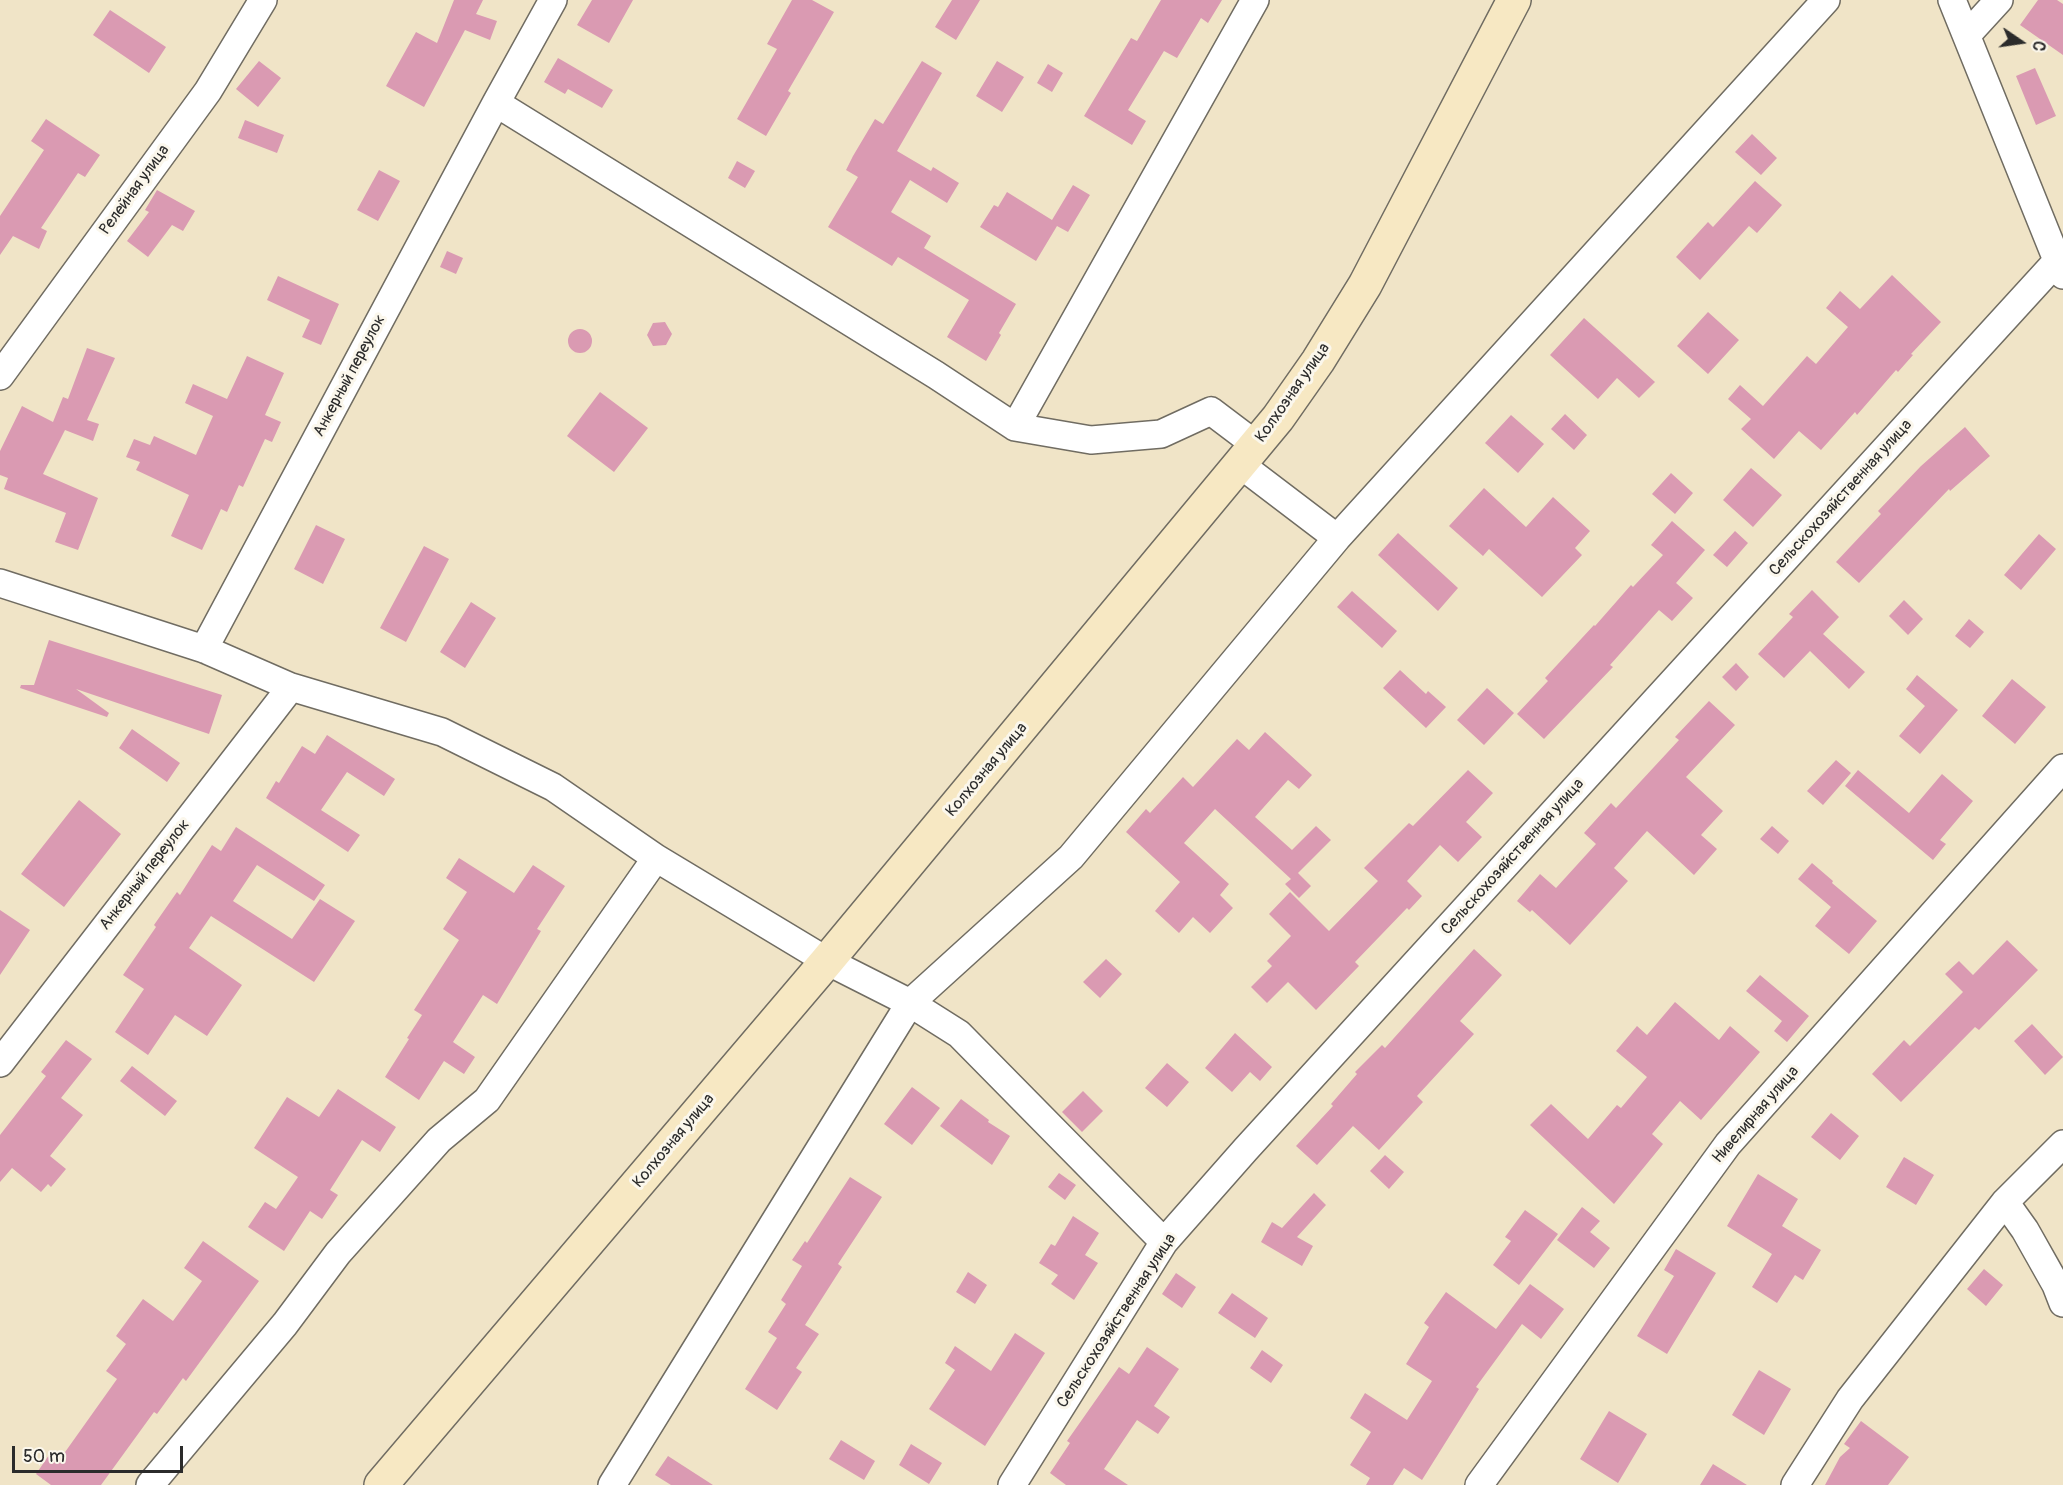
<!DOCTYPE html>
<meta charset="utf-8">
<style>
body{margin:0}
#map{position:relative;width:2063px;height:1485px;overflow:hidden;background:#f0e4c7;font-family:Pangolin,sans-serif}
canvas{display:block}
.north{position:absolute;left:1991px;top:12px;width:60px;height:60px;-webkit-text-stroke:4px #fbf7ec;paint-order:stroke;rotate:103deg;font-size:16px;font-weight:700;line-height:24px;text-align:center;color:#2b2b2b}
.north::after{content:'';display:block;margin:auto;width:21px;height:27px;background:#2b2b2b;clip-path:polygon(50% 0,100% 100%,50% 72%,0 100%)}
.scale{position:absolute;left:12px;top:1446px;width:171px;height:27px;box-sizing:border-box;border:3px solid #2b2b2b;border-top:0;padding-left:8px;font-size:18px;line-height:21px;white-space:nowrap;color:#2b2b2b;-webkit-text-stroke:4px #fbf7ec;paint-order:stroke}
</style>
<div id="map">
<canvas width="2063" height="1485"></canvas>
<div class="north">С</div>
<div class="scale">50 m</div>
</div>
<script>
const context = document.querySelector('canvas').getContext('2d');
context.lineJoin = 'round';
function fillPath(path, color) { context.fillStyle = color; context.fill(path, 'evenodd'); }
const shape = rows => new Path2D(rows.map(r => 'M' + r).join(''));
function trace(path, color, width, dash) { context.strokeStyle = color; context.lineWidth = width; context.lineCap = dash ? 'butt' : 'round'; context.setLineDash(dash || []); context.stroke(path); }
function write(font, color, halo, rows, align = 'center') {
  context.font = font + ' Pangolin,sans-serif'; context.lineWidth = 6; context.setLineDash([]); context.textBaseline = 'middle'; context.strokeStyle = halo; context.fillStyle = color; for (const [text, x, y, turn = 0] of rows) {
    context.save(); context.translate(x, y); context.rotate((+turn || 0) * Math.PI / 180); context.textAlign = isNaN(turn) ? turn : align; if (halo) context.strokeText(text, 0, 0); context.fillText(text, 0, 0); context.restore();
  }
}
fillPath(shape([
 [454,0,483,0,476,14,497,21,490,40,465,30,424,107,386,86,416,32,437,43],
 [592,0,633,0,609,43,577,25],
 [792,0,812,0,834,12,788,91,791,93,766,136,737,119,777,49,767,44],
 [952,0,980,0,956,40,935,27],
 [1161,0,1222,0,1208,23,1201,18,1177,58,1164,51,1128,110,1146,121,1132,145,1084,116,1131,38,1137,41],
 [2038,0,2057,0,2063,4,2063,55,2020,25],
 [110,10,166,47,149,73,93,35],
 [558,58,613,90,602,108,568,89,565,94,544,82],
 [259,61,281,78,258,107,236,89],
 [922,61,942,73,897,151,931,171,933,167,959,183,947,203,910,180,891,212,931,236,924,248,1016,304,999,333,1001,335,986,361,947,337,969,300,898,257,892,266,828,227,858,177,846,170,853,156,875,119,883,124],
 [997,61,1024,77,1002,112,976,96],
 [1048,64,1063,73,1052,92,1037,83],
 [2035,68,2056,116,2036,125,2016,76],
 [46,119,100,155,85,177,78,173,41,228,47,231,39,249,13,236,0,255,0,216,44,150,31,141],
 [245,120,284,135,277,153,238,138],
 [1752,134,1777,158,1761,175,1735,152],
 [737,161,755,171,745,188,728,178],
 [379,170,400,181,378,221,357,210],
 [1755,181,1782,205,1757,233,1749,226,1700,280,1676,257,1708,222,1713,227],
 [1073,185,1090,195,1068,232,1057,226,1036,261,980,227,994,205,998,207,1007,192,1052,220],
 [157,190,195,211,183,231,172,225,148,257,127,241,149,212,145,210],
 [447,251,463,258,456,274,440,267],
 [1892,275,1941,322,1911,354,1913,355,1898,372,1896,370,1857,415,1855,412,1821,450,1799,431,1774,459,1741,429,1751,419,1728,399,1740,385,1763,406,1807,356,1816,364,1848,327,1826,308,1840,291,1860,309],
 [278,276,339,304,321,345,302,337,310,320,267,300],
 [1708,312,1739,340,1708,374,1677,346],
 [1584,318,1655,382,1639,398,1617,378,1598,399,1550,355],
 [665,322,672,334,666,345,653,346,647,335,653,323],
 '568 341a12 12 0 1 1 24 0a12 12 0 1 1-24 0Z',
 [87,348,115,358,87,420,99,424,93,441,65,430,43,474,98,498,78,550,55,542,66,513,4,489,8,478,0,475,0,451,22,406,53,422,63,397,68,399],
 [247,356,284,373,265,415,281,422,272,442,265,439,243,487,239,485,227,512,221,509,202,550,171,536,189,495,136,470,140,462,126,457,134,439,150,445,154,436,196,455,213,416,185,403,193,384,227,399],
 [600,392,648,428,614,472,567,436],
 [1565,414,1587,435,1574,450,1551,429],
 [1511,415,1544,444,1518,473,1485,443],
 [1965,427,1990,456,1950,491,1949,489,1859,583,1836,562,1881,514,1878,511,1921,466],
 [1751,468,1782,495,1753,527,1723,500],
 [1671,473,1693,493,1675,514,1652,494],
 [1484,488,1526,527,1553,497,1590,531,1575,548,1582,555,1542,597,1489,549,1483,556,1449,526],
 [1672,521,1705,550,1676,583,1693,598,1672,621,1659,610,1610,665,1613,667,1544,739,1517,714,1548,681,1545,678,1594,625,1595,626,1631,585,1633,587,1663,555,1651,545],
 [316,525,345,539,323,584,294,569],
 [1735,531,1748,543,1727,567,1713,555],
 [1398,533,1458,588,1438,611,1378,555],
 [2039,534,2056,549,2021,590,2004,575],
 [424,546,449,559,406,642,380,628],
 [1812,590,1839,617,1823,634,1865,672,1849,689,1810,651,1784,678,1758,654,1793,617,1789,614],
 [1352,591,1397,631,1382,648,1337,607],
 [1904,600,1923,619,1908,635,1889,616],
 [471,602,496,618,465,668,440,652],
 [1969,619,1984,632,1970,648,1955,636],
 [49,640,222,695,209,734,76,689,109,713,107,717,20,688,21,685,34,685],
 [1736,663,1749,677,1736,691,1722,677],
 [1400,670,1426,694,1428,691,1446,707,1426,728,1383,688],
 [1917,675,1958,710,1920,754,1899,736,1925,706,1906,689],
 [2012,679,2046,707,2015,744,1982,716],
 [1487,688,1514,713,1484,745,1457,720],
 [1709,701,1735,725,1686,777,1723,811,1701,835,1717,849,1694,875,1647,831,1614,868,1628,881,1570,945,1532,910,1530,912,1517,901,1540,874,1556,888,1596,844,1584,833,1611,803,1616,808,1679,740,1675,737],
 [132,729,180,763,167,782,119,748],
 [1265,732,1312,775,1299,789,1288,780,1255,817,1292,850,1316,826,1331,840,1298,873,1311,886,1299,898,1285,884,1291,879,1215,809,1184,843,1229,884,1220,895,1233,908,1210,933,1193,917,1179,933,1155,911,1180,882,1126,832,1146,809,1150,813,1183,777,1193,787,1237,739,1249,750],
 [327,735,395,779,384,796,347,772,321,810,360,835,348,852,266,798,276,781,279,783,302,746,315,754],
 [1836,760,1851,773,1823,805,1807,791],
 [1468,770,1493,793,1466,822,1482,837,1458,862,1440,845,1407,881,1422,896,1409,910,1407,908,1355,962,1359,966,1316,1010,1288,982,1267,1003,1251,987,1272,966,1267,961,1291,936,1269,914,1290,892,1329,931,1378,881,1364,868,1409,823,1413,826],
 [1858,770,1909,813,1942,774,1973,801,1940,840,1946,844,1933,860,1845,786],
 [79,800,121,834,64,907,21,874],
 [1772,826,1789,841,1778,854,1760,839],
 [236,827,325,885,314,901,257,865,233,901,292,939,320,899,355,921,314,982,211,916,189,948,242,985,207,1036,175,1015,148,1055,115,1032,144,989,123,975,156,927,154,925,177,892,180,895,212,845,221,851],
 [459,858,514,893,533,865,565,886,537,929,541,931,497,1004,483,995,453,1042,475,1057,464,1074,444,1061,419,1100,385,1077,409,1039,407,1038,422,1015,414,1010,459,940,443,929,467,892,446,878],
 [1812,863,1833,881,1832,883,1877,921,1849,954,1815,926,1831,907,1798,879],
 [0,910,30,930,0,975],
 [2007,940,2038,970,1979,1030,1975,1027,1901,1102,1872,1074,1904,1040,1910,1046,1963,992,1945,974,1959,961,1973,975],
 [1474,949,1502,975,1460,1021,1474,1034,1417,1096,1423,1102,1379,1150,1353,1126,1317,1165,1296,1146,1333,1106,1331,1104,1357,1074,1355,1072,1382,1045,1385,1048],
 [1106,959,1122,974,1100,998,1083,982],
 [1760,975,1809,1016,1787,1042,1774,1031,1782,1021,1746,991],
 [1675,1002,1719,1040,1730,1026,1760,1052,1701,1120,1680,1101,1652,1134,1663,1144,1614,1204,1530,1125,1551,1104,1588,1139,1617,1105,1621,1108,1647,1077,1616,1051,1637,1026,1647,1035],
 [2032,1024,2063,1057,2045,1075,2014,1041],
 [1235,1033,1272,1067,1260,1081,1250,1072,1232,1092,1205,1068],
 [66,1040,92,1059,61,1098,83,1115,50,1156,66,1169,51,1187,48,1184,41,1192,12,1168,0,1182,0,1135,46,1076,41,1072],
 [1167,1063,1189,1082,1167,1107,1145,1088],
 [132,1066,177,1101,165,1116,120,1081],
 [912,1087,940,1108,912,1145,884,1124],
 [338,1089,396,1127,380,1152,362,1140,330,1190,338,1195,322,1219,310,1211,284,1251,248,1227,265,1202,276,1209,298,1177,254,1148,287,1097,319,1117],
 [1083,1091,1103,1111,1082,1132,1062,1112],
 [961,1099,989,1120,988,1122,1010,1136,992,1165,940,1126],
 [1831,1113,1859,1136,1840,1160,1811,1137],
 [1385,1155,1404,1172,1389,1189,1370,1171],
 [1904,1157,1934,1175,1916,1205,1886,1187],
 [1059,1173,1076,1185,1065,1200,1048,1187],
 [1758,1174,1798,1199,1782,1226,1821,1250,1803,1280,1795,1275,1777,1303,1752,1287,1772,1254,1727,1226],
 [850,1177,882,1197,838,1264,842,1267,805,1325,819,1334,796,1368,802,1372,777,1410,745,1389,777,1338,768,1332,786,1304,781,1300,802,1266,792,1260,805,1241,807,1243],
 [1314,1193,1326,1205,1297,1237,1313,1246,1302,1266,1261,1242,1272,1222,1282,1228],
 [1582,1207,1600,1221,1590,1232,1610,1248,1594,1268,1557,1240],
 [1525,1210,1558,1234,1519,1285,1493,1265,1511,1241,1505,1237],
 [1073,1216,1099,1233,1085,1255,1098,1263,1074,1300,1051,1284,1058,1275,1039,1263,1051,1244,1055,1246],
 [203,1241,259,1281,186,1381,183,1378,157,1414,154,1412,101,1485,51,1485,36,1474,49,1455,58,1462,117,1379,106,1371,126,1344,116,1336,143,1299,173,1321,202,1281,184,1268],
 [1676,1249,1716,1273,1667,1354,1637,1336,1674,1276,1664,1270],
 [1984,1269,2003,1285,1986,1306,1967,1289],
 [968,1272,987,1285,975,1304,956,1292],
 [1176,1273,1196,1287,1182,1308,1162,1294],
 [1530,1284,1564,1309,1541,1339,1522,1324,1476,1387,1479,1389,1422,1480,1404,1468,1393,1485,1366,1485,1370,1478,1350,1465,1371,1432,1350,1418,1365,1393,1407,1420,1432,1381,1406,1364,1429,1327,1424,1323,1446,1292,1496,1329],
 [1232,1293,1268,1318,1255,1338,1218,1313],
 [1015,1333,1045,1353,985,1446,929,1409,955,1370,945,1363,955,1346,991,1371],
 [1147,1347,1179,1369,1154,1406,1170,1417,1158,1434,1137,1420,1104,1469,1128,1485,1066,1485,1050,1473,1070,1443,1067,1441,1119,1367,1129,1374],
 [1262,1350,1283,1365,1271,1383,1250,1368],
 [1759,1370,1791,1389,1764,1435,1732,1415],
 [1609,1411,1647,1434,1618,1483,1580,1459],
 [1861,1421,1909,1457,1888,1485,1825,1485,1840,1457,1850,1448,1844,1444],
 [841,1440,875,1461,864,1480,829,1459],
 [911,1444,942,1463,929,1484,899,1465],
 [668,1456,713,1485,671,1485,655,1475],
 [1713,1464,1747,1485,1700,1485]
]), '#da9ab2');
const street = shape([
 [1952,0,2063,275],
 [1967,35,1999,0],
 [496,103,936,375,1015,427,1255,0],
 [0,376,208,91,263,0],
 [1015,427,1091,440,1161,434,1211,411,1256,445],
 [1241,465,1337,538],
 [0,583,204,649,291,687,442,732,553,787,656,858,827,961,910,1003,959,1034,1164,1242],
 [204,649,496,103,553,0],
 [0,1063,291,687],
 [2005,1202,2025,1230,2056,1285,2063,1303],
 [150,1485,285,1324,338,1253,439,1140,487,1100,656,858],
 [612,1485,910,1003,1071,857,1337,538,1826,0],
 [1012,1485,1164,1242,1246,1149,2057,261],
 [1479,1485,1728,1144,2063,768],
 [1795,1485,1850,1399,2005,1202,2063,1144]
]);
const secondary = shape([
 [381,1485,827,961,1278,418,1318,361,1365,285,1514,0]
]);
trace(street, '#706c62', 30);
trace(secondary, '#706c62', 36);
trace(street, '#fff', 27);
trace(secondary, '#f7e8c3', 33);
write('16px', '#2b2b2b', '#fbf7ec', [
 ["Релейная улица",135,190,-54],
 ["Анкерный переулок",350,376,-62],
 ["Колхозная улица",1293,393,-55],
 ["Сельскохозяйственная улица",1841,498,-48],
 ["Колхозная улица",987,770,-50],
 ["Сельскохозяйственная улица",1513,857,-48],
 ["Анкерный переулок",145,875,-52],
 ["Нивелирная улица",1756,1115,-49],
 ["Колхозная улица",674,1141,-50],
 ["Сельскохозяйственная улица",1117,1321,-57]
]);
</script>
